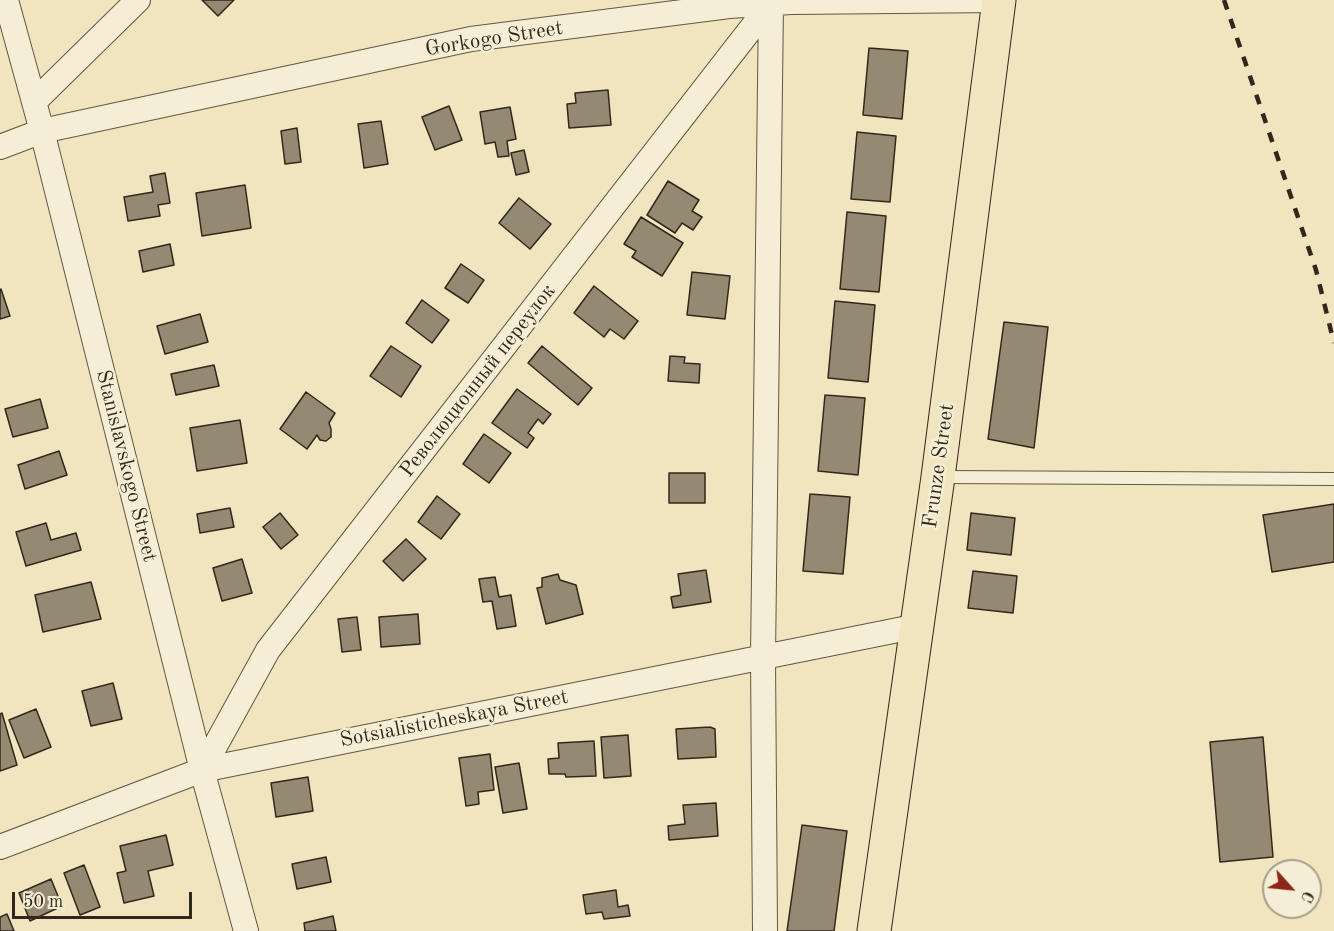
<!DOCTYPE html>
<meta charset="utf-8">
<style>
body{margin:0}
#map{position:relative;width:1334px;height:931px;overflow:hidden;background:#f0e5be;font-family:"Old Standard TT",serif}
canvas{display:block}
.north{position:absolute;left:1262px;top:859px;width:60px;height:60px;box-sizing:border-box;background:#f5eed5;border:2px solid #a79f8b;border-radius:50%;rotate:117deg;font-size:16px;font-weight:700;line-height:24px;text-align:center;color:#31281d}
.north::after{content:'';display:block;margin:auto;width:21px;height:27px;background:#8f2418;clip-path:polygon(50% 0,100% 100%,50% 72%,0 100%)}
.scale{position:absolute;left:12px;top:892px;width:180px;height:27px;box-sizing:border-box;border:3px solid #31281d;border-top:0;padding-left:8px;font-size:18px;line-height:21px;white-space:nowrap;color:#31281d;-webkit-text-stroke:4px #f5eed5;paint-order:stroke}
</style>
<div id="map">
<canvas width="1334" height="931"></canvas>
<div class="north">С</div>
<div class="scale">50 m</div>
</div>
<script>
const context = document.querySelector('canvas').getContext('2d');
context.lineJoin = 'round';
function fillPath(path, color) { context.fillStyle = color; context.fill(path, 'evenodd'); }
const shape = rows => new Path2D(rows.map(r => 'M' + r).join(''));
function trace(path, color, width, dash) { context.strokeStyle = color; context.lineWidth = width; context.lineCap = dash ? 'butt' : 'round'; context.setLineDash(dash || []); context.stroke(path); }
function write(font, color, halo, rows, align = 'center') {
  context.font = font + ' "Old Standard TT",serif'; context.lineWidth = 5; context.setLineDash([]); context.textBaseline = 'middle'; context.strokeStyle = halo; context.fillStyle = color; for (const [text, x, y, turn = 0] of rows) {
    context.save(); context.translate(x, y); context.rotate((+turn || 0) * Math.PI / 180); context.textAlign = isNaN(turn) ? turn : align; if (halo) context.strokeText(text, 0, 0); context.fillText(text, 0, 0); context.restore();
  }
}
const building = shape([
 [202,0,234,0,218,16,202,0],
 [869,48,908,51,902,119,863,115,869,48],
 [608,90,611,125,569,128,567,104,576,103,575,93,608,90],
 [449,106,462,140,435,150,422,117,449,106],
 [510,107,516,139,507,141,509,156,498,157,495,142,485,144,480,112,510,107],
 [381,121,388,164,364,168,358,124,381,121],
 [297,128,301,162,285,164,281,131,297,128],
 [857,132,896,136,890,202,851,199,857,132],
 [524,150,529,172,516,175,511,153,524,150],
 [165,173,170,203,158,205,160,216,128,221,124,197,153,192,150,176,165,173],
 [668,181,699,200,692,211,702,217,693,230,682,223,675,233,647,215,668,181],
 [245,185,251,228,202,236,196,193,245,185],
 [519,198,551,224,530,249,499,223,519,198],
 [847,212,886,216,879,292,840,289,847,212],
 [641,217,683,243,662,276,632,257,636,251,624,244,641,217],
 [170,244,174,265,143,272,139,251,170,244],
 [461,264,484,280,468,303,445,288,461,264],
 [692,272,730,276,725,319,687,315,692,272],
 [594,286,638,321,624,339,610,329,604,337,574,313,594,286],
 [1,289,10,316,0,319,0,290,1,289],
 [422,300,449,320,432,343,406,323,422,300],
 [835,301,875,305,868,382,828,378,835,301],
 [200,314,208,342,165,354,157,326,200,314],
 [1004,322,1048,327,1034,448,988,439,1004,322],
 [391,346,421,366,401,397,370,376,391,346],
 [542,346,592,388,578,405,528,363,542,346],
 [670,356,685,357,684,363,700,364,699,383,668,381,670,356],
 [214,365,219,386,176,395,171,374,214,365],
 [517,389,551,414,543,424,538,419,528,433,534,438,527,448,492,423,517,389],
 [306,392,335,413,329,423,331,429,331,437,326,441,320,440,317,435,307,449,280,429,306,392],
 [825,395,865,398,858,475,818,471,825,395],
 [40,399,48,428,13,437,5,409,40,399],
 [240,420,247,463,197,471,190,428,240,420],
 [484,434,511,453,489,483,463,464,484,434],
 [59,451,67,475,25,489,18,465,59,451],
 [669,473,705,473,705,503,669,503,669,473],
 [810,494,850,497,843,574,803,571,810,494],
 [437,496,460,514,441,539,418,522,437,496],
 [1334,504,1334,562,1272,572,1263,515,1334,504],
 [230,508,234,527,200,533,197,514,230,508],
 [280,513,298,535,281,549,263,527,280,513],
 [971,513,1015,518,1011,555,967,550,971,513],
 [46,523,51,540,76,533,81,550,26,566,16,532,46,523],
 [406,539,426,559,403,581,383,561,406,539],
 [242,559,252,593,222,601,213,568,242,559],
 [706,570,711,602,673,608,671,597,681,595,678,574,706,570],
 [973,571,1017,576,1013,613,968,608,973,571],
 [558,574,560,580,576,585,583,614,546,624,537,588,542,587,542,578,558,574],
 [495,577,499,597,511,595,516,626,497,629,492,601,483,602,479,579,495,577],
 [91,582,101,619,43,632,35,595,91,582],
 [418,614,420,644,381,647,379,617,418,614],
 [357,617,361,650,342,652,338,619,357,617],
 [113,683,122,719,91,726,82,691,113,683],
 [36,709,51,747,24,758,9,720,36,709],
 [2,713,17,765,0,771,0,714,2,713],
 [710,727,715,729,716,757,678,759,676,729,710,727],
 [628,735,631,776,604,778,601,737,628,735],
 [1263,737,1273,857,1220,862,1210,742,1263,737],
 [594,741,596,776,566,777,565,774,549,774,548,759,559,758,558,743,594,741],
 [490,754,494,790,478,792,479,804,466,806,459,758,490,754],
 [519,763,527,809,503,813,495,767,519,763],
 [308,777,313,811,276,817,271,783,308,777],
 [716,803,718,836,669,840,668,826,685,824,683,805,716,803],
 [802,825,847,831,834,931,787,931,802,825],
 [166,835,173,865,148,871,154,896,124,903,117,873,126,871,120,846,166,835],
 [326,857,331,882,297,889,292,864,326,857],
 [84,865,100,907,80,915,64,873,84,865],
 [51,879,62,906,30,921,19,893,51,879],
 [616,890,618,907,628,905,630,916,604,919,602,912,586,914,583,895,616,890],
 [7,914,14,931,0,931,0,917,7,914],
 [333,916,336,931,305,931,304,923,333,916]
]);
fillPath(building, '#948a71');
trace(building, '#31281d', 1.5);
const lane = shape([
 [939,477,1334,479]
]);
const street = shape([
 [6,0,42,131,202,770,246,931],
 [34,102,138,0],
 [0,147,42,131,471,39,729,6,791,2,999,0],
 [202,770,268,650,771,3],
 [0,847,202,770,918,626],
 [765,931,763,657,771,3]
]);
const primary = shape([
 [874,931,938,477,999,0]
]);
trace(lane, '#615745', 14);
trace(street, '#615745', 26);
trace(primary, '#31281d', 35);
trace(lane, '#f5eed5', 12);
trace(street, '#f5eed5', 24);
trace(primary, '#f0e5be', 33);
trace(shape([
 [1224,0,1316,270,1334,343]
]), '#31281d', 4.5, [10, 10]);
write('21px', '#31281d', '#f5eed5', [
 ["Gorkogo Street",494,39,-9],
 ["Революционный переулок",478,381,-52],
 ["Stanislavskogo Street",126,466,76],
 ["Frunze Street",939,466,-82],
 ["Sotsialisticheskaya Street",454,719,-11]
]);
</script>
